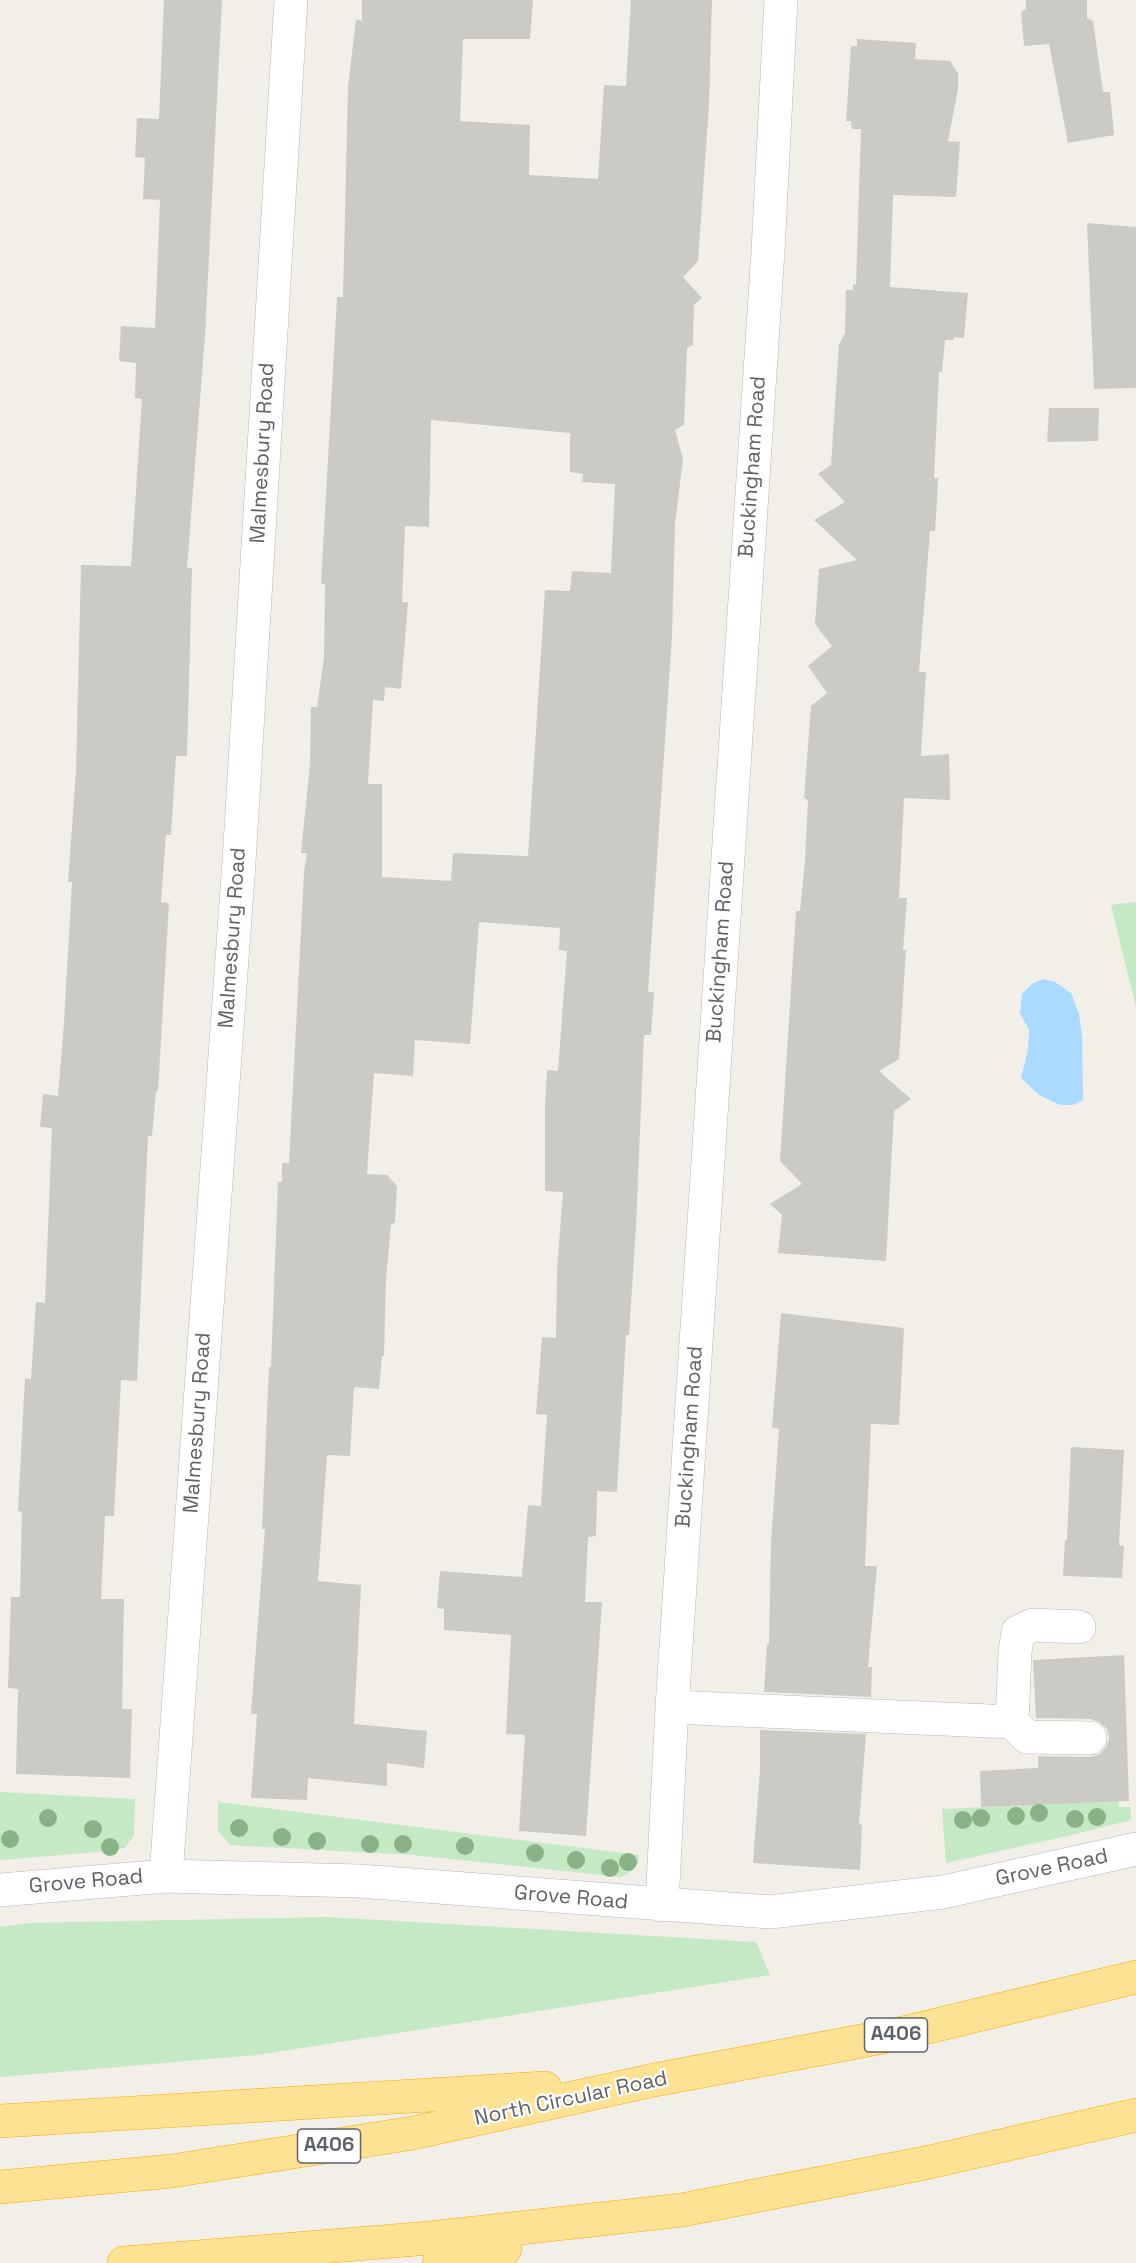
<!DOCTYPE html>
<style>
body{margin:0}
canvas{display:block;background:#f1efe8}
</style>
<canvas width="1136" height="2263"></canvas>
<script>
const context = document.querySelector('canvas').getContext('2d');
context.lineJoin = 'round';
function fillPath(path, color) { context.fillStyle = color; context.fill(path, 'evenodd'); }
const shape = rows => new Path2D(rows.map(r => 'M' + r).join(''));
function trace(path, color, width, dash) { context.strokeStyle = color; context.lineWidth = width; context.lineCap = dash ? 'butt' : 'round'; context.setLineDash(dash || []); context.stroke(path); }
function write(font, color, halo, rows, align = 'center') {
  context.font = font + ' "Space Grotesk",sans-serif'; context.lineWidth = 4.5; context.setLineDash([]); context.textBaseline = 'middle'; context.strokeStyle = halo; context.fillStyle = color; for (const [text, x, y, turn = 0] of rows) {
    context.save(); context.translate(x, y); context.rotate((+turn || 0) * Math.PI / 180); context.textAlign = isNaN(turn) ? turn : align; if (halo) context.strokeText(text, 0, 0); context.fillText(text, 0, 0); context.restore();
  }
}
fillPath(shape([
 [1136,902,1136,1007,1111,905],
 [0,1792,135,1799,134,1835,125,1848,109,1851,0,1860],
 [1119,1801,1119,1807,1131,1807,1131,1820,1076,1834,946,1863,942,1809],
 [218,1802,639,1855,638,1863,633,1870,621,1877,413,1855,230,1845,218,1831],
 [328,1917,756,1942,770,1975,257,2055,0,2077,0,1927,29,1923]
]), '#c5e8c5');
fillPath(shape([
 [1043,979,1055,982,1071,993,1079,1014,1082,1036,1083,1100,1073,1105,1060,1105,1039,1095,1021,1078,1028,1050,1029,1030,1020,1013,1022,994,1032,984]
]), '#aadaff');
fillPath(shape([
 [164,0,222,0,205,335,187,568,192,568,187,756,176,756,171,835,166,835,161,902,169,903,158,1091,156,1091,152,1136,148,1136,137,1381,121,1380,114,1516,105,1516,101,1599,124,1599,122,1709,132,1709,130,1778,16,1774,18,1689,8,1688,11,1597,20,1597,22,1512,18,1511,25,1378,31,1379,36,1302,45,1303,52,1128,40,1127,43,1094,58,1096,64,1023,72,882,68,882,76,771,81,565,131,566,142,399,135,398,136,363,119,361,121,326,155,328,160,200,143,199,145,158,135,157,137,118,159,119],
 [362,0,533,0,530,39,463,39,460,121,530,125,529,175,598,179,604,85,626,86,631,0,712,0,709,105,698,261,683,277,702,298,694,305,693,345,687,348,684,425,675,430,683,459,675,524,672,636,648,992,654,992,651,1035,644,1035,636,1226,629,1335,626,1335,617,1492,597,1491,596,1536,588,1537,585,1602,602,1602,586,1836,519,1831,525,1735,506,1734,511,1635,444,1630,444,1609,437,1608,440,1571,522,1577,528,1505,541,1506,547,1415,536,1414,542,1337,556,1338,557,1270,563,1192,545,1191,545,1107,547,1070,558,1071,567,951,559,950,560,928,479,922,470,1044,415,1040,413,1076,374,1073,367,1174,387,1175,397,1186,395,1222,391,1225,386,1278,384,1356,382,1356,379,1389,354,1387,350,1456,327,1455,318,1581,361,1585,354,1724,427,1731,424,1768,387,1763,387,1786,308,1778,307,1800,251,1798,257,1714,251,1714,265,1529,262,1529,269,1367,271,1367,278,1182,282,1182,282,1163,289,1163,304,872,307,853,301,853,310,764,311,707,317,707,324,657,325,584,321,584,337,297,343,297,348,87,356,19,362,21],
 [431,420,570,433,570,472,583,474,582,482,615,484,611,573,572,571,570,591,545,590,528,856,453,853,451,881,382,877,382,784,368,784,373,700,384,701,385,687,401,689,408,602,402,602,405,526,429,527],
 [1026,0,1087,0,1087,18,1093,21,1103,92,1110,92,1114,135,1068,143,1049,44,1024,46,1021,12,1026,9],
 [857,39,916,43,915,59,950,61,958,73,958,89,948,141,960,142,956,197,893,195,890,287,968,293,964,338,954,337,953,340,945,340,942,372,939,372,934,478,938,478,937,502,935,531,930,531,919,672,926,672,921,756,949,754,950,800,904,798,899,898,907,898,903,950,906,950,899,1059,879,1071,911,1099,894,1111,886,1261,778,1253,782,1215,770,1204,802,1184,780,1161,796,911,800,911,805,861,808,800,804,798,811,706,827,693,808,666,832,646,815,624,819,569,857,560,814,520,845,502,818,474,831,465,839,344,845,333,846,290,853,290,853,284,856,285,861,129,852,129,851,121,846,121,851,46,857,46],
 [1087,223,1136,227,1136,388,1094,389],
 [1049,408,1099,408,1098,441,1047,442],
 [781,1313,904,1328,899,1425,871,1424,865,1566,877,1566,868,1667,872,1667,871,1697,764,1692,767,1644,769,1644,771,1542,779,1429,772,1428],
 [1071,1447,1124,1450,1119,1545,1124,1546,1122,1578,1063,1576,1065,1540,1067,1540],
 [1124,1655,1129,1801,981,1807,980,1771,1038,1768,1038,1756,1090,1757,1100,1754,1106,1747,1109,1739,1107,1729,1099,1722,1090,1719,1036,1718,1033,1660],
 [760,1730,866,1734,859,1824,862,1825,860,1870,753,1863,760,1769]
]), '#cccac5');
const minor = shape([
 [672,1707,1012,1722,1027,1737,1090,1738],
 [1012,1722,1015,1652,1018,1632,1033,1625,1079,1627],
 [166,1876,239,862,291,0],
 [0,1890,166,1876,359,1881,770,1912,943,1892,1136,1849],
 [662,1905,672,1707,768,251,781,0]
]);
const highway = shape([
 [0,2121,545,2088],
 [0,2187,172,2171,413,2133,654,2080,899,2034,1136,1977],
 [124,2263,430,2238,682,2210,925,2163,1136,2115],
 [439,2263,505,2249]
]);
trace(minor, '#b5b8bc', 34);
trace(highway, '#f9ab00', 34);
trace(minor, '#fff', 33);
trace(highway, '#fde293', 33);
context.fillStyle = '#89b387';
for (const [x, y] of [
 [1039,1813],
 [1016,1816],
 [1097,1817],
 [48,1818],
 [981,1818],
 [1075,1819],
 [963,1820],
 [239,1828],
 [93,1829],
 [282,1837],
 [10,1839],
 [317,1841],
 [370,1844],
 [403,1844],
 [465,1846],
 [110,1847],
 [535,1853],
 [576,1860],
 [628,1862],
 [610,1868]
]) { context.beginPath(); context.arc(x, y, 9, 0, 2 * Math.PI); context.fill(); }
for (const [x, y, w] of [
 [896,2035,63],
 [329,2146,63]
]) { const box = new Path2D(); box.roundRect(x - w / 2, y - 17, w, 34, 4.5); context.fillStyle = '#fff'; context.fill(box); trace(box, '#5f6368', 1.5); }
write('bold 20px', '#5f6368', null, [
 ["A406",896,2035],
 ["A406",329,2146]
]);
write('21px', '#5f6368', '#fff', [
 ["Malmesbury Road",263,453,-87],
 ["Buckingham Road",753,467,-86],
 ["Malmesbury Road",233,938,-86],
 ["Buckingham Road",721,952,-86],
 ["Malmesbury Road",198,1423,-86],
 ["Buckingham Road",690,1437,-86],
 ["Grove Road",1052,1868,-12],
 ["Grove Road",86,1882,-5],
 ["Grove Road",571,1898,5],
 ["North Circular Road",571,2099,-12]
]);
</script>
